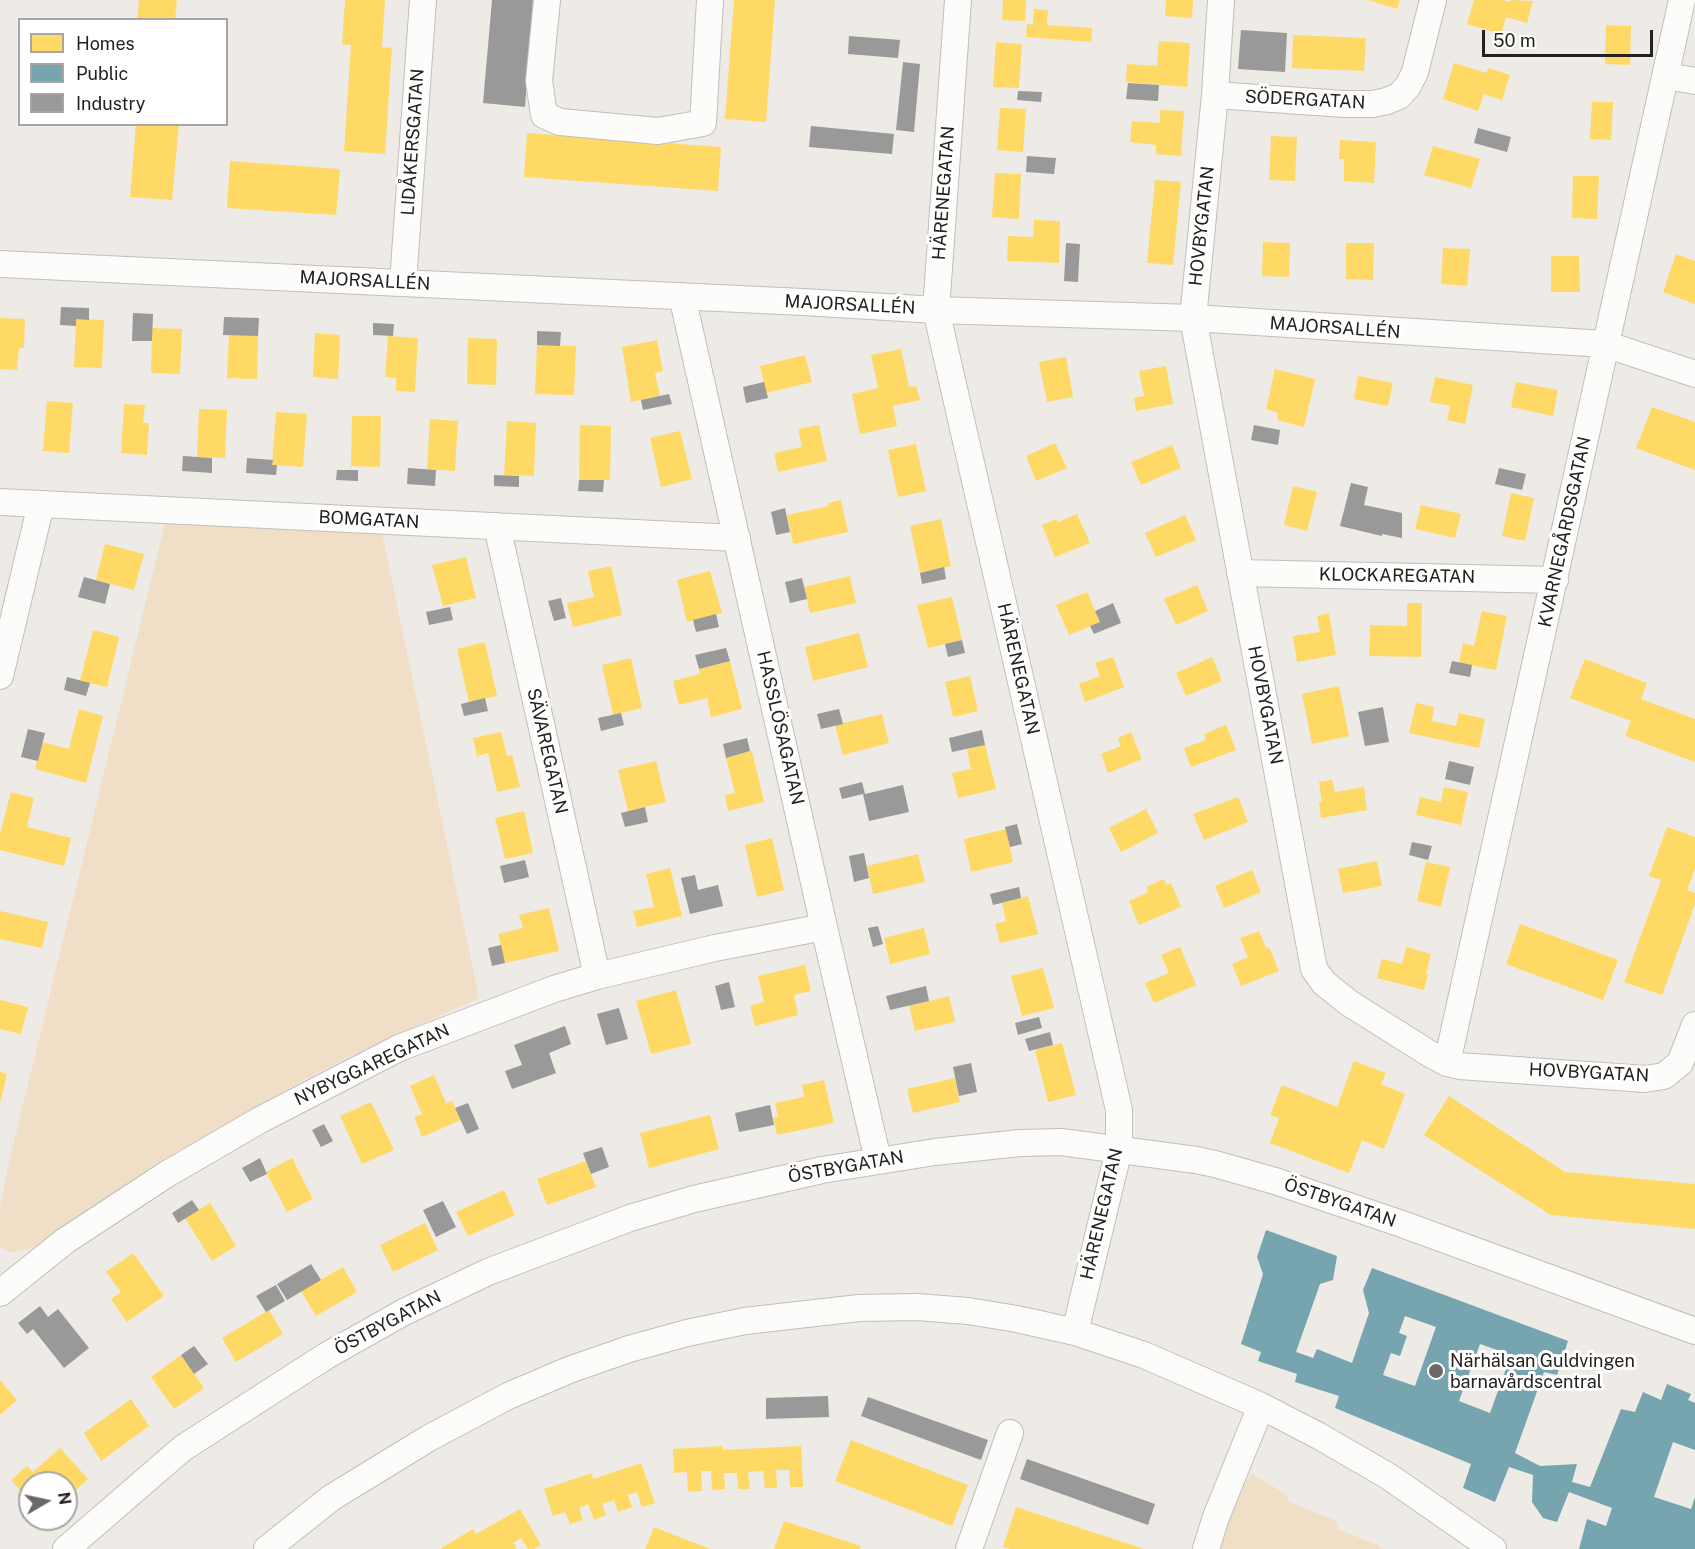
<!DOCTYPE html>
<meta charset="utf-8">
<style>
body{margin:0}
#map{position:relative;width:1695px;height:1549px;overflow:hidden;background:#eeeae6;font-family:"Public Sans",sans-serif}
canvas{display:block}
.legend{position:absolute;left:18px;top:18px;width:210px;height:108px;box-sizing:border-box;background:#fff;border:2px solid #a7a6a5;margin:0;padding:8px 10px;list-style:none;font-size:18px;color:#24211e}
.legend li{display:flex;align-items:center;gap:12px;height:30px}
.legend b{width:30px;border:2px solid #a7a6a5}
.north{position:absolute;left:18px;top:1471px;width:60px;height:60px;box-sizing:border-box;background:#fff;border:2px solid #a7a6a5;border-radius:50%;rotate:81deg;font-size:16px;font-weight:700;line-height:24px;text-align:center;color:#24211e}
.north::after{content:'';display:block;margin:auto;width:21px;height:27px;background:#6b6764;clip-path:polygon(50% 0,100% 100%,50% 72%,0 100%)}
.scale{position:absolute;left:1482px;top:30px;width:171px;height:27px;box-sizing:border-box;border:3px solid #24211e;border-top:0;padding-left:8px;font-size:18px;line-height:21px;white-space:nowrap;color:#24211e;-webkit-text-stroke:4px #fff;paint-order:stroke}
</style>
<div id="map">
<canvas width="1695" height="1549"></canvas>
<ul class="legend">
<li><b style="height:16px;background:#ffd966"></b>Homes</li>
<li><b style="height:16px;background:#76a5af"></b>Public</li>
<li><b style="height:16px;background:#999"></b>Industry</li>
</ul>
<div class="north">N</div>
<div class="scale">50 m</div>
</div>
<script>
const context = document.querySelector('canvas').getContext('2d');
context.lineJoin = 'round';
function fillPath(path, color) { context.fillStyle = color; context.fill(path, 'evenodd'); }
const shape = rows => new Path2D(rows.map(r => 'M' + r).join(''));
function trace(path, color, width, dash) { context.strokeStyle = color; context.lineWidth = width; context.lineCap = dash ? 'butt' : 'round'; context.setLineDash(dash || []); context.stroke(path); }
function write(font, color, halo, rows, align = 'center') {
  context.font = font + ' "Public Sans",sans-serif'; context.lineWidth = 6; context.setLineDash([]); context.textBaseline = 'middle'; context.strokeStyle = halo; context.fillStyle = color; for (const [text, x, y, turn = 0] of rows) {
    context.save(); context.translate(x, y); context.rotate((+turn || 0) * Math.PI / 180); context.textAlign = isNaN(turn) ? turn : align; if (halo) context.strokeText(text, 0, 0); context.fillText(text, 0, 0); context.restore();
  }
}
fillPath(shape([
 [165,523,382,533,479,998,357,1053,304,1080,159,1162,36,1247,11,1253,0,1247,0,1207,9,1162],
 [1251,1474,1286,1494,1289,1502,1335,1520,1338,1529,1380,1546,1381,1549,1212,1549,1222,1519]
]), '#f1dec6');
fillPath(shape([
 [139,0,177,0,175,20,137,20],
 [345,0,385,0,382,47,392,48,385,154,344,151,351,45,342,44],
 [734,0,775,0,766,122,725,119],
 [1003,0,1026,0,1025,21,1002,20],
 [1166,0,1193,0,1192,18,1165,16],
 [1368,0,1400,0,1397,9],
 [1474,0,1502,0,1510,2,1511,0,1533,1,1527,23,1506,17,1501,34,1467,24],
 [1034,9,1048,10,1047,25,1092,28,1091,42,1026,37,1027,24,1033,25],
 [1606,25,1631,26,1630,65,1605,64],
 [1293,35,1366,38,1364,71,1292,68],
 [1159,41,1190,43,1187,87,1126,82,1127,64,1157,66],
 [996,42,1022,44,1019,88,993,87],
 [1454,63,1487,73,1488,68,1510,75,1502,100,1484,94,1478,111,1443,99],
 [1592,102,1613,102,1611,140,1590,139],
 [1000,108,1026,109,1023,152,997,150],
 [1160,110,1184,111,1181,156,1156,154,1156,145,1130,142,1132,121,1160,123],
 [136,124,179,124,172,200,130,197],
 [527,133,721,147,718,191,524,177],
 [1271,136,1297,137,1295,181,1269,180],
 [1340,140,1376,142,1374,183,1344,181,1344,159,1339,159],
 [1433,146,1480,159,1471,188,1424,175],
 [230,161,340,169,336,215,227,208],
 [995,173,1021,174,1019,219,992,217],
 [1573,176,1599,176,1597,219,1572,218],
 [1155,180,1181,182,1173,265,1147,263],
 [1034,220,1060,221,1059,263,1007,261,1008,236,1033,237],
 [1263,242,1290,243,1289,277,1262,276],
 [1346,243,1374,243,1373,280,1346,279],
 [1443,248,1470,249,1467,286,1441,284],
 [1676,254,1695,261,1695,304,1663,292],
 [1551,256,1579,256,1580,292,1551,292],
 [0,318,25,319,24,348,19,348,17,370,0,369],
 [76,319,104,320,102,368,74,367],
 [152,328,182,329,180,374,151,373],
 [315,333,340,335,338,379,313,377],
 [229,335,258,336,257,379,227,378],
 [388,336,418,338,415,392,396,391,396,378,385,377],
 [468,338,497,339,496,385,467,384],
 [657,340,663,371,655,373,660,396,631,402,622,347],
 [537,345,576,346,574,395,535,394],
 [901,349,909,387,916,386,920,400,893,406,897,426,860,434,852,394,878,388,871,355],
 [805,355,812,382,766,393,760,366],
 [1066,357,1073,397,1047,402,1039,362],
 [1166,366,1173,404,1136,411,1134,398,1144,396,1139,371],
 [1275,369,1315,379,1304,427,1277,420,1278,413,1266,409],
 [1358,376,1393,383,1388,406,1354,399],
 [1435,377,1473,385,1465,424,1447,420,1450,406,1430,402],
 [1516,382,1558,390,1553,416,1511,407],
 [47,401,73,403,69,453,43,451],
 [124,404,145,405,143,423,149,423,147,455,121,453],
 [1652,407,1695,422,1695,470,1636,448],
 [199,409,227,410,225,458,197,457],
 [276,412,307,414,303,467,272,465],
 [352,416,381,416,380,467,351,466],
 [430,419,458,421,455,471,427,469],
 [507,421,536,423,534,476,504,475],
 [580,425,611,426,610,480,579,480],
 [819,425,827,461,778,472,774,453,802,447,798,429],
 [680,431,692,479,661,487,650,438],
 [1055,443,1067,468,1036,481,1026,456],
 [916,444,926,491,898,497,888,450],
 [1172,445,1181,468,1141,485,1131,462],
 [1293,486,1317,492,1307,531,1284,525],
 [1511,493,1534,498,1525,541,1502,536],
 [841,500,848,532,793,544,787,515,829,506,828,503],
 [1421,505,1461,514,1455,538,1415,529],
 [1077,514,1090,543,1055,557,1042,525,1056,519,1058,522],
 [1185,515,1196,540,1156,557,1145,533],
 [941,519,951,566,920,573,910,526],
 [105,544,144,554,134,590,96,580],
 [466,557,476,598,443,606,432,565],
 [611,566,622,615,573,627,567,603,594,597,588,571],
 [710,571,722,613,687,622,677,580],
 [850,576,856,603,810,613,804,587],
 [1197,585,1208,611,1176,625,1164,599],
 [1087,592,1100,622,1069,635,1056,605],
 [952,597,962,640,928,648,917,605],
 [1407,603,1422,603,1421,657,1369,656,1370,625,1407,626],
 [1482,611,1507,616,1496,670,1459,663,1463,643,1474,646],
 [1329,613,1336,655,1297,662,1293,636,1320,632,1317,616],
 [93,630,119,637,107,687,80,681],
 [859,633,868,667,813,681,805,647],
 [485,642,497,696,469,702,457,649],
 [1113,657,1124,687,1085,702,1079,684,1100,676,1095,663],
 [1212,657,1222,681,1186,696,1176,673],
 [631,658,642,708,613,715,602,665],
 [1585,659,1647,683,1641,699,1695,719,1695,762,1625,736,1631,721,1570,698],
 [730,661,742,709,711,717,707,698,679,705,673,681,700,674,699,669],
 [970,676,978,711,953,717,945,682],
 [1339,686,1349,736,1312,744,1302,694],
 [1416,703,1434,707,1432,721,1456,726,1459,713,1485,719,1479,748,1409,733],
 [79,709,103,716,86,783,35,769,42,742,69,749],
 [882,714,889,743,843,755,835,725],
 [1226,725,1236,750,1191,767,1184,748,1206,740,1204,734],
 [501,732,507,756,512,755,520,787,497,792,488,753,477,756,473,738],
 [1131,732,1142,759,1108,773,1101,754,1121,746,1118,738],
 [985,745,996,789,958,798,952,773,971,769,967,749],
 [750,751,752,751,764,802,728,811,725,795,735,793,726,758],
 [656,761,666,802,628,811,618,770],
 [1332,780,1335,792,1364,787,1367,810,1321,818,1319,802,1322,802,1319,782],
 [1444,787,1468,792,1461,825,1416,815,1420,797,1441,802],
 [11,792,34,798,27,827,71,838,64,866,0,850,0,834],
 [1238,797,1248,822,1204,840,1193,814],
 [1146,809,1158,833,1121,852,1109,828],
 [524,811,533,853,505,859,495,818],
 [1667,827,1695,837,1695,869,1687,890,1695,893,1695,904,1662,995,1624,982,1661,880,1649,876],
 [1006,829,1013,862,971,872,964,839],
 [772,838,784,890,757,897,745,845],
 [918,854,925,882,873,894,867,866],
 [1377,861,1382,886,1343,893,1338,869],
 [1426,862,1450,867,1441,907,1417,901],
 [670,868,682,916,637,927,633,911,654,907,646,874],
 [1252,870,1261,892,1224,908,1215,886],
 [1164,879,1166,885,1171,883,1181,907,1139,925,1129,901,1149,892,1146,887],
 [1028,896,1038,934,1000,943,995,924,1006,921,1002,903],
 [549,908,559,951,505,963,498,934,523,928,519,915],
 [0,911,48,922,42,948,0,939],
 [1520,924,1618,960,1603,1000,1506,964],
 [924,928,930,954,890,964,884,938],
 [1259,931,1266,948,1269,947,1279,971,1241,986,1232,964,1248,957,1240,938],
 [1180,947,1196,985,1154,1003,1145,983,1169,973,1161,955],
 [1406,947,1431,954,1426,974,1428,974,1424,990,1377,978,1382,959,1402,964],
 [805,965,811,991,794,995,798,1015,755,1026,750,1006,764,1002,758,976],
 [1043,968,1054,1008,1022,1016,1011,976],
 [676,990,691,1044,651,1054,636,1001],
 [949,996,955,1022,915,1031,909,1006],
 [0,1000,28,1007,21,1034,0,1029],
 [1062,1043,1076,1095,1048,1102,1035,1050],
 [1354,1061,1386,1073,1381,1084,1405,1094,1384,1149,1362,1140,1349,1173,1270,1143,1279,1118,1270,1115,1282,1085,1337,1107],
 [0,1072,7,1074,1,1100,0,1100],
 [434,1075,446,1103,452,1101,461,1120,422,1137,414,1117,422,1114,410,1086],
 [955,1078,960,1102,913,1113,907,1089],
 [824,1080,834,1123,777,1135,773,1118,778,1117,775,1103,804,1097,802,1085],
 [1449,1096,1565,1172,1695,1184,1695,1229,1551,1215,1424,1135],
 [371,1102,394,1150,362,1164,340,1116],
 [710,1115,719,1149,649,1168,640,1133],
 [292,1158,313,1199,287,1212,266,1172],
 [586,1161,596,1187,547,1205,537,1179],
 [504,1190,515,1215,468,1236,456,1212],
 [210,1203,236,1246,212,1261,185,1218],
 [425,1223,438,1250,393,1272,380,1245],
 [133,1253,164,1296,127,1322,111,1299,121,1292,106,1272],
 [343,1267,357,1292,316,1316,301,1291],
 [269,1310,283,1334,236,1362,222,1338],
 [181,1355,204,1388,174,1409,151,1377],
 [0,1380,17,1400,0,1415],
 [131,1399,149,1426,101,1461,84,1433],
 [851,1440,968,1485,952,1526,835,1481],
 [723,1446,723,1450,801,1446,803,1487,790,1487,789,1470,776,1470,777,1488,765,1488,763,1471,748,1472,750,1489,738,1489,737,1473,724,1473,725,1489,712,1490,711,1471,701,1471,702,1491,688,1492,687,1472,674,1473,673,1449],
 [60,1448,88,1479,66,1499,66,1483,30,1483,30,1501,11,1480,27,1466,33,1472],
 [641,1463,655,1503,642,1507,637,1492,628,1495,632,1507,618,1512,614,1500,602,1504,606,1515,594,1520,588,1504,579,1508,583,1520,570,1524,565,1512,553,1516,544,1489,592,1473,593,1479],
 [1016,1507,1144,1549,1010,1549,1003,1547],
 [520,1509,541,1545,534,1549,528,1549,521,1538,513,1543,517,1549,440,1549,473,1529,476,1534],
 [784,1521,861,1546,860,1549,774,1549],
 [654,1527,710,1549,645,1549]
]), '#ffd966');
fillPath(shape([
 [1266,1230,1337,1256,1333,1280,1320,1284,1296,1352,1313,1358,1317,1349,1352,1363,1369,1313,1363,1290,1372,1268,1568,1341,1557,1375,1544,1372,1515,1453,1540,1466,1577,1464,1572,1482,1590,1487,1621,1409,1635,1412,1643,1392,1661,1400,1667,1384,1691,1394,1688,1400,1695,1403,1695,1450,1673,1442,1654,1497,1691,1509,1695,1497,1695,1549,1579,1549,1587,1519,1606,1526,1612,1508,1569,1492,1557,1522,1543,1518,1532,1502,1533,1475,1509,1467,1495,1502,1463,1488,1471,1464,1335,1408,1339,1396,1295,1382,1297,1374,1258,1361,1261,1352,1241,1344,1263,1274,1257,1257],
 [1405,1316,1436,1327,1415,1386,1383,1375,1391,1353,1400,1356,1407,1336,1399,1333],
 [1480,1344,1511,1355,1490,1413,1459,1401]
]), '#76a5af');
fillPath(shape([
 [492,0,533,0,525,107,483,103],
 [1241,30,1287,33,1285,72,1238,69],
 [849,36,900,40,898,58,848,54],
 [903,62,920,64,914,132,896,130],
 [1128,83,1159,85,1158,101,1126,99],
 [1018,91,1042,92,1041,102,1017,100],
 [811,126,894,134,892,154,809,147],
 [1478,128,1511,137,1507,152,1474,143],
 [1027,156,1056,158,1054,174,1026,172],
 [1066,243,1080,244,1078,282,1064,281],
 [61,307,89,308,89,320,76,319,76,326,60,325],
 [133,313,153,314,152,341,132,341],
 [224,317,259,318,258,336,223,335],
 [373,323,394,324,393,336,373,335],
 [537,331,561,332,560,346,537,345],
 [764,382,768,398,746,403,743,387],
 [669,394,672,404,643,410,641,400],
 [1254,425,1280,430,1278,445,1251,440],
 [183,456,212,458,212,473,182,471],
 [247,458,273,460,272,465,277,465,276,475,246,473],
 [408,468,436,470,435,486,407,484],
 [1499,468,1526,474,1522,490,1495,484],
 [337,470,358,470,358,481,336,480],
 [494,475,519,476,519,487,494,486],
 [579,480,604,480,603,492,578,491],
 [1351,483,1368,487,1364,505,1402,513,1402,538,1382,534,1382,536,1340,526],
 [785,508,790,532,776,535,771,512],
 [944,567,946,579,922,584,920,573],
 [84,577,110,584,105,604,78,597],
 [802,578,807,599,790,603,785,582],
 [561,598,566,618,554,621,548,601],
 [1113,603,1121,623,1094,634,1090,626,1100,622,1095,611],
 [450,607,453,620,429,625,426,612],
 [716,614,719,627,696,632,693,620],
 [962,640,965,653,948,657,945,644],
 [726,648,730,661,699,669,695,655],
 [1452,661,1472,665,1470,677,1449,673],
 [67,677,90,683,86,696,64,690],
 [485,698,488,711,464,716,461,704],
 [1383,707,1389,742,1365,746,1358,712],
 [839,709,843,724,821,729,817,714],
 [621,713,624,725,601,731,598,718],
 [28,729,45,733,38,761,21,757],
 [982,730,985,745,952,752,949,738],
 [747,738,750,751,726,758,723,744],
 [1449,761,1474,767,1470,785,1445,779],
 [862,782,865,794,903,785,909,812,869,821,863,794,842,799,839,788],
 [645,807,648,822,625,827,621,813],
 [1017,824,1022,844,1010,847,1005,827],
 [1412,842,1432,846,1428,860,1409,855],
 [864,853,869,878,854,882,849,856],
 [525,860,529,877,504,883,500,866],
 [695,875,698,890,718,885,723,906,690,914,681,878],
 [1019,887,1021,898,993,905,990,894],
 [878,926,883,944,873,947,868,928],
 [501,945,505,963,492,966,488,948],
 [729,982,735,1007,721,1010,715,986],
 [926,986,929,1001,890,1010,886,996],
 [619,1008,628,1039,606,1045,597,1014],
 [1039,1017,1042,1028,1018,1035,1015,1023],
 [565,1026,571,1044,549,1053,556,1073,512,1089,505,1071,522,1065,514,1045],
 [1050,1032,1053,1045,1029,1051,1025,1039],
 [971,1063,977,1092,959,1096,953,1067],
 [468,1103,479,1129,467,1134,455,1108],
 [770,1105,774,1125,739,1132,735,1113],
 [324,1124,333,1141,321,1147,312,1130],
 [602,1147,609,1167,591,1174,583,1153],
 [260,1158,267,1174,250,1182,242,1168],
 [192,1200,199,1210,178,1223,172,1213],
 [443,1201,456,1227,436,1237,423,1210],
 [311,1264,321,1280,287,1300,277,1284],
 [276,1285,285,1301,266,1312,256,1296],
 [40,1306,48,1317,58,1309,89,1348,64,1368,33,1329,27,1334,18,1323],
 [194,1346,208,1364,194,1374,181,1355],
 [828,1396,829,1417,766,1419,766,1398],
 [868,1397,988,1440,981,1460,861,1416],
 [1027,1459,1155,1504,1148,1525,1020,1479]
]), '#999');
const minor = shape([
 [547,0,539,81,544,115,560,122,658,131,703,123,710,0],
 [958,0,936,310,1119,1110,1119,1149,1075,1332],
 [1221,0,1215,95,1193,318,1314,969,1324,983,1349,1003,1430,1054,1447,1063,1459,1066,1645,1079,1664,1076,1680,1063,1695,1025],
 [1666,76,1695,81],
 [1215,95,1344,104,1373,104,1387,101,1399,96,1408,86,1415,72,1433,0],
 [0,264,803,302,936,310,1193,318,1605,344,1695,374],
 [403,283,423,0],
 [682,296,824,927,878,1160],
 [0,502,737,538],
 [497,526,597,976],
 [1240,573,1555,580],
 [0,676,41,504],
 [1447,1063,1682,0],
 [0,1293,65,1241,167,1174,260,1120,399,1048,554,989,597,976,715,948,824,927],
 [66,1549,183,1448,326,1356,404,1312,488,1272,630,1218,694,1199,822,1170,935,1152,1020,1143,1061,1142,1196,1160,1215,1164,1275,1181,1402,1224,1695,1331],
 [267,1549,331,1498,429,1438,508,1396,569,1370,629,1349,687,1333,745,1321,859,1308,917,1307,968,1311,1017,1319,1075,1332,1144,1355,1261,1406,1319,1436,1388,1476,1493,1549],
 [969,1549,1010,1433],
 [1206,1549,1216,1517,1261,1406]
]);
trace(minor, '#c1bebb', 28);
trace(minor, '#fcfcfb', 26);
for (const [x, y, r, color] of [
 [1436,1371,8,"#6b6764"]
]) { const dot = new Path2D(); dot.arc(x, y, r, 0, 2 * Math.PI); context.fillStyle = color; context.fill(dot); trace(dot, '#fff', 2); }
write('18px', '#24211e', '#fff', [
 ["SÖDERGATAN",1305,100,3],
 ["LIDÅKERSGATAN",413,142,-86],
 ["HÄRENEGATAN",944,193,-86],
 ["HOVBYGATAN",1202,226,-84],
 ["MAJORSALLÉN",365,281,3],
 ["MAJORSALLÉN",850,305,3],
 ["MAJORSALLÉN",1335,328,4],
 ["BOMGATAN",369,520,3],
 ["KVARNEGÅRDSGATAN",1565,532,-78],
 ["KLOCKAREGATAN",1397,576,1],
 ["HÄRENEGATAN",1018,669,77],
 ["HOVBYGATAN",1265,705,79],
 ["HASSLÖSAGATAN",780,728,77],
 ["SÄVAREGATAN",547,751,77],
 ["NYBYGGAREGATAN",372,1065,-25],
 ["HOVBYGATAN",1589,1073,3],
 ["ÖSTBYGATAN",846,1167,-10],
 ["ÖSTBYGATAN",1340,1203,19],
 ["HÄRENEGATAN",1102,1214,-77],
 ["ÖSTBYGATAN",388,1323,-28]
]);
write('18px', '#24211e', '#fff', [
 ["Närhälsan Guldvingen",1450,1361],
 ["barnavårdscentral",1450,1382]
], 'left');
</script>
